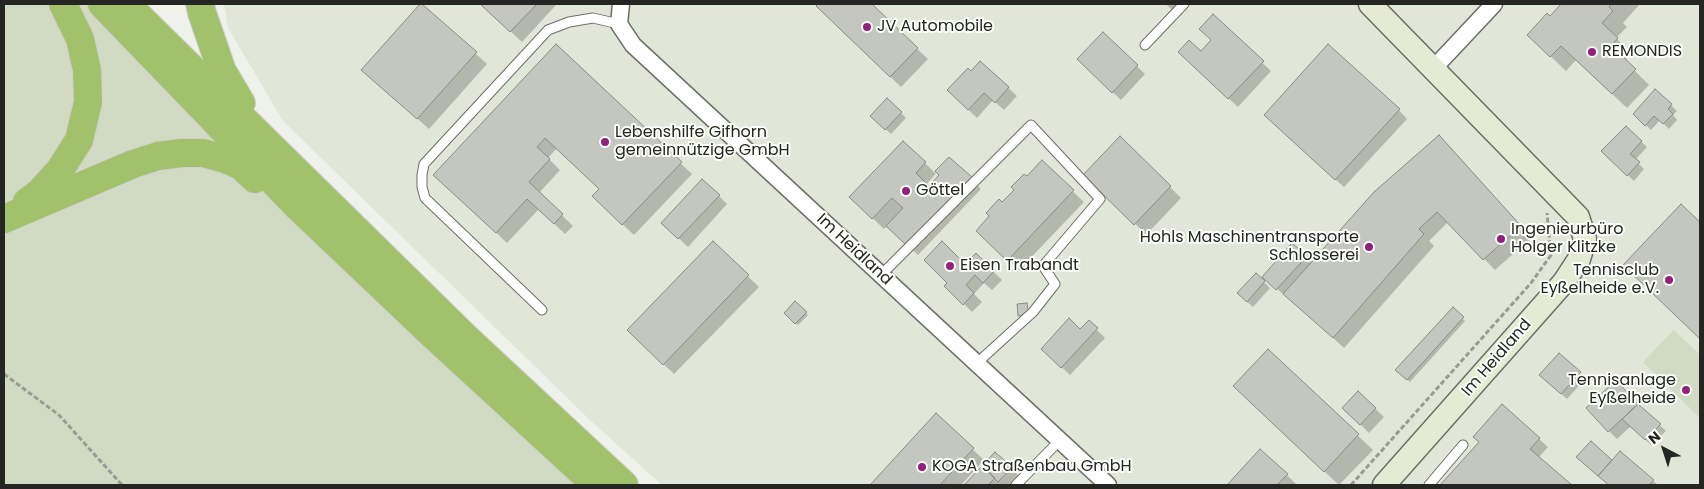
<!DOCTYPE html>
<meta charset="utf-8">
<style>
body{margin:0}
#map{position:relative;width:1704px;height:489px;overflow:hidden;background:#eff2ea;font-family:Poppins,sans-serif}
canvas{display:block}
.frame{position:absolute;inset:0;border:5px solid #252623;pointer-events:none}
.north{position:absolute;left:1639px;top:424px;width:50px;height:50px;-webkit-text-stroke:4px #fdfffa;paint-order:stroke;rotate:320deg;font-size:14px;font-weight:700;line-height:20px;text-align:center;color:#252623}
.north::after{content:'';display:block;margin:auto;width:18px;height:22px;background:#252623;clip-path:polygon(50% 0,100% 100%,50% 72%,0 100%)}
</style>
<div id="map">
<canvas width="1704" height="489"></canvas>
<div class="frame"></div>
<div class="north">N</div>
</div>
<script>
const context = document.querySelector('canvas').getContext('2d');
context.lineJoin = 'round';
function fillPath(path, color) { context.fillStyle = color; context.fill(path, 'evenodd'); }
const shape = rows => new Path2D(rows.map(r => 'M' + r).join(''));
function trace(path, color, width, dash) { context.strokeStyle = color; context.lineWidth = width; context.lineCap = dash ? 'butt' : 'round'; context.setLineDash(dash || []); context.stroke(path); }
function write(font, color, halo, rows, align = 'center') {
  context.font = font + ' Poppins,sans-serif'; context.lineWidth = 4; context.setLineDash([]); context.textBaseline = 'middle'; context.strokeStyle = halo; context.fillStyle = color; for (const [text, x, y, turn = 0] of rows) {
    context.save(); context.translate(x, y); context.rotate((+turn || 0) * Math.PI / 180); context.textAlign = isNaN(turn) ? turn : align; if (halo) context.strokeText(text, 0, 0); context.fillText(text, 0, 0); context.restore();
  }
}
fillPath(shape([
 [224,4,1700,4,1700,485,662,485,592,422,283,121,228,28]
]), '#e1e7d8');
fillPath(shape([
 [4,4,103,4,584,485,4,485],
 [1674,330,1700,355,1700,418,1643,362]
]), '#d1dac3');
fillPath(shape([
 [421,4,487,64,429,129,374,80],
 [481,4,557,4,522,42],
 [820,4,870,4,928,59,901,87,817,6],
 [1166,4,1186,4,1176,14],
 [1563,4,1640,4,1623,23,1627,27,1616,38,1631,53,1625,61,1649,85,1627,108,1576,60,1566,71,1543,49,1550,18],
 [1213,16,1271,71,1238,107,1188,61,1201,53,1212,41],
 [1103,34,1145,74,1121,100,1087,68],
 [556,46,692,174,634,235,604,207,600,189,557,148,548,158,560,170,539,193,573,226,565,234,539,209,507,243,446,185],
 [981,62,1017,96,1004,110,993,100,977,118,957,99,971,73],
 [1656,91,1677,111,1673,115,1677,120,1669,129,1660,120,1651,130,1634,114],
 [887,100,906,118,891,134,871,116],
 [1399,110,1407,119,1344,187,1274,123],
 [1626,128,1647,147,1635,160,1644,169,1634,181,1602,151],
 [1120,138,1181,198,1146,235,1128,216],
 [1450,147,1531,238,1495,270,1448,222,1429,241,1434,246,1344,348,1284,293,1283,294,1269,282,1306,257,1312,263],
 [949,159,981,189,918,255,887,226,884,229,862,208,925,163,935,173],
 [937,172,940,175,929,188,926,185],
 [1042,162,1084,202,1019,270,988,241,1002,204],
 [719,196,727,204,688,247,671,231],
 [1681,206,1700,224,1700,338,1636,276],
 [713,243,759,287,674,374,639,341],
 [976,255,1002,280,992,290,984,283,974,294,982,302,972,312,946,286],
 [1256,274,1270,288,1253,307,1244,299],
 [795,302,808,315,798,325,785,313],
 [1453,309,1465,321,1410,382,1397,370],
 [1089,322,1105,338,1070,375,1051,357],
 [1268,350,1373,450,1339,485,1249,401],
 [1580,373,1586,378,1567,399,1547,381],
 [1625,390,1641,408,1666,431,1651,445,1631,426,1617,439,1609,431],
 [1358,393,1384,417,1369,433,1352,416],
 [1502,406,1548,447,1538,458,1570,485,1442,485,1480,442],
 [936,415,984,460,961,485,871,485],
 [1591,442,1612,462,1653,481,1658,485,1610,485,1583,463],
 [1260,451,1287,475,1297,485,1228,485],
 [995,453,1022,479,1015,485,965,485]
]), '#0003');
const building = shape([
 [420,4,422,4,477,52,417,119,361,70,420,4],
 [480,4,537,4,510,32,480,4],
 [818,4,872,4,918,48,890,77,816,6,818,4],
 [1561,4,1612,4,1609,7,1613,11,1602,23,1618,38,1611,46,1636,69,1612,94,1561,46,1550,57,1527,35,1547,13,1550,16,1561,4],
 [1213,14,1264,61,1228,99,1178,52,1189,40,1201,51,1211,40,1199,29,1213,14],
 [1103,32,1138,65,1112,93,1077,59,1103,32],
 [556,44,682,162,622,225,592,196,599,189,545,138,537,147,550,159,529,182,563,214,554,224,527,199,496,233,433,175,556,44],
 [1328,44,1400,109,1335,180,1264,115,1328,44],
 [980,61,1009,87,995,103,984,93,968,110,947,90,968,68,971,71,980,61],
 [1655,89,1672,104,1668,109,1673,114,1663,124,1654,116,1645,126,1633,114,1655,89],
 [887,98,902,112,885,130,870,116,887,98],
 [1626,126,1642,141,1630,154,1640,162,1627,176,1601,151,1626,126],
 [1439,135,1521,226,1483,260,1437,212,1419,229,1424,234,1333,338,1283,294,1374,192,1439,135],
 [1120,136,1171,186,1134,225,1083,175,1120,136],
 [903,141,926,162,916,173,929,186,939,175,935,171,949,157,972,177,906,245,886,226,903,208,892,198,872,219,849,197,903,141],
 [1042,160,1074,190,1007,261,976,231,989,216,986,213,999,199,1002,202,1014,190,1011,187,1024,174,1027,176,1042,160],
 [702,179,720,195,678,239,661,223,702,179],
 [1681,204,1700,222,1700,339,1623,265,1681,204],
 [713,241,749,275,663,365,627,330,713,241],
 [942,241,965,264,976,253,994,271,983,283,975,275,966,285,974,293,963,305,944,286,947,283,924,260,942,241],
 [1292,243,1307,256,1276,290,1262,277,1292,243],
 [1256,273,1265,281,1247,302,1237,293,1256,273],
 [795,301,807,312,795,324,784,313,795,301],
 [1027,303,1029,315,1018,316,1017,304,1027,303],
 [1453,307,1464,317,1407,380,1395,370,1453,307],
 [1069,318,1080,329,1089,320,1098,328,1061,368,1041,349,1069,318],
 [1268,349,1359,434,1324,472,1233,386,1268,349],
 [1559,353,1581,372,1561,394,1539,375,1559,353],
 [1616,380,1638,404,1608,432,1586,408,1616,380],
 [1358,391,1376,408,1360,425,1342,408,1358,391],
 [1502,404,1540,438,1530,449,1572,485,1440,485,1479,442,1473,437,1502,404],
 [1638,404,1661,424,1645,440,1622,419,1638,404],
 [936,413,974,448,940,485,870,485,936,413],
 [1591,441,1612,460,1598,476,1576,457,1591,441],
 [1260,449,1288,474,1277,485,1227,485,1260,449],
 [1620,451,1654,480,1649,485,1609,485,1598,476,1620,451],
 [995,452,1012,467,998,482,982,466,995,452],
 [982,466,995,478,988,485,964,485,982,466]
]);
fillPath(building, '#c4c7c0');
trace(building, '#8a8d86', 1);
const lane = shape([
 [1145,45,1184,4],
 [881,275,1031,125,1100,199,1043,266,1055,284,1033,312,977,363],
 [542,310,425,198,422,187,422,175,424,164,548,30,569,22,593,18,619,24],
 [1016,485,1060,440],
 [1429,485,1463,445]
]);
const street = shape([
 [621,4,619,24,633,45,1108,485],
 [1433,69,1494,4]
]);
const secondary = shape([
 [1370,4,1578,217,1585,239,1579,259,1564,282,1384,485]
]);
const highway = shape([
 [102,4,296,205,435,337,596,485],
 [126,4,465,337,624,485],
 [200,4,202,13,222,71,241,103],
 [27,202,39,193,60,170,79,140,88,102,87,70,80,39,63,4],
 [4,219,133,164,158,156,182,153,203,153,225,159,241,166,255,179]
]);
trace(lane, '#6c6f68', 11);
trace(street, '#6c6f68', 19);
trace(secondary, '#6c6f68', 25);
trace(highway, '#cfcfcf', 30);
trace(shape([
 [4,374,59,415,122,485],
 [1351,485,1531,283,1551,255,1547,213]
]), '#999b95', 3, [5, 2.5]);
trace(lane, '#fff', 9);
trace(street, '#fff', 16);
trace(secondary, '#e3ecd3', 22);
trace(highway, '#a1c16b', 28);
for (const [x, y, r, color] of [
 [867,27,5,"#92207f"],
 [1592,52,5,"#92207f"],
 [605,142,5,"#92207f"],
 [906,191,5,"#92207f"],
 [1501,239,5,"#92207f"],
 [1369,247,5,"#92207f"],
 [950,266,5,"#92207f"],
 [1669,280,5,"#92207f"],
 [1686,390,5,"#92207f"],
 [922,467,5,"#92207f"]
]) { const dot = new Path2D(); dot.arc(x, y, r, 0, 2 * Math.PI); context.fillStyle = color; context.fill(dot); trace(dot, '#fdfffa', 2); }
write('16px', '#252623', '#fdfffa', [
 ["JV Automobile",877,27],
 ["REMONDIS",1602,52],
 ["Lebenshilfe Gifhorn",615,133],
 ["gemeinnützige GmbH",615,151],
 ["Göttel",916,191],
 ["Ingenieurbüro",1511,230],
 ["Holger Klitzke",1511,248],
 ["Hohls Maschinentransporte",1359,238,"right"],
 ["Schlosserei",1359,256,"right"],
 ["Eisen Trabandt",960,266],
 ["Tennisclub",1659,271,"right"],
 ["Eyßelheide e.V.",1659,289,"right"],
 ["Tennisanlage",1676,381,"right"],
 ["Eyßelheide",1676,399,"right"],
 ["KOGA Straßenbau GmbH",932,467]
], 'left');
write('16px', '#252623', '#fdfffa', [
 ["Im Heidland",854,250,43],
 ["Im Heidland",1497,358,-49]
]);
</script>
